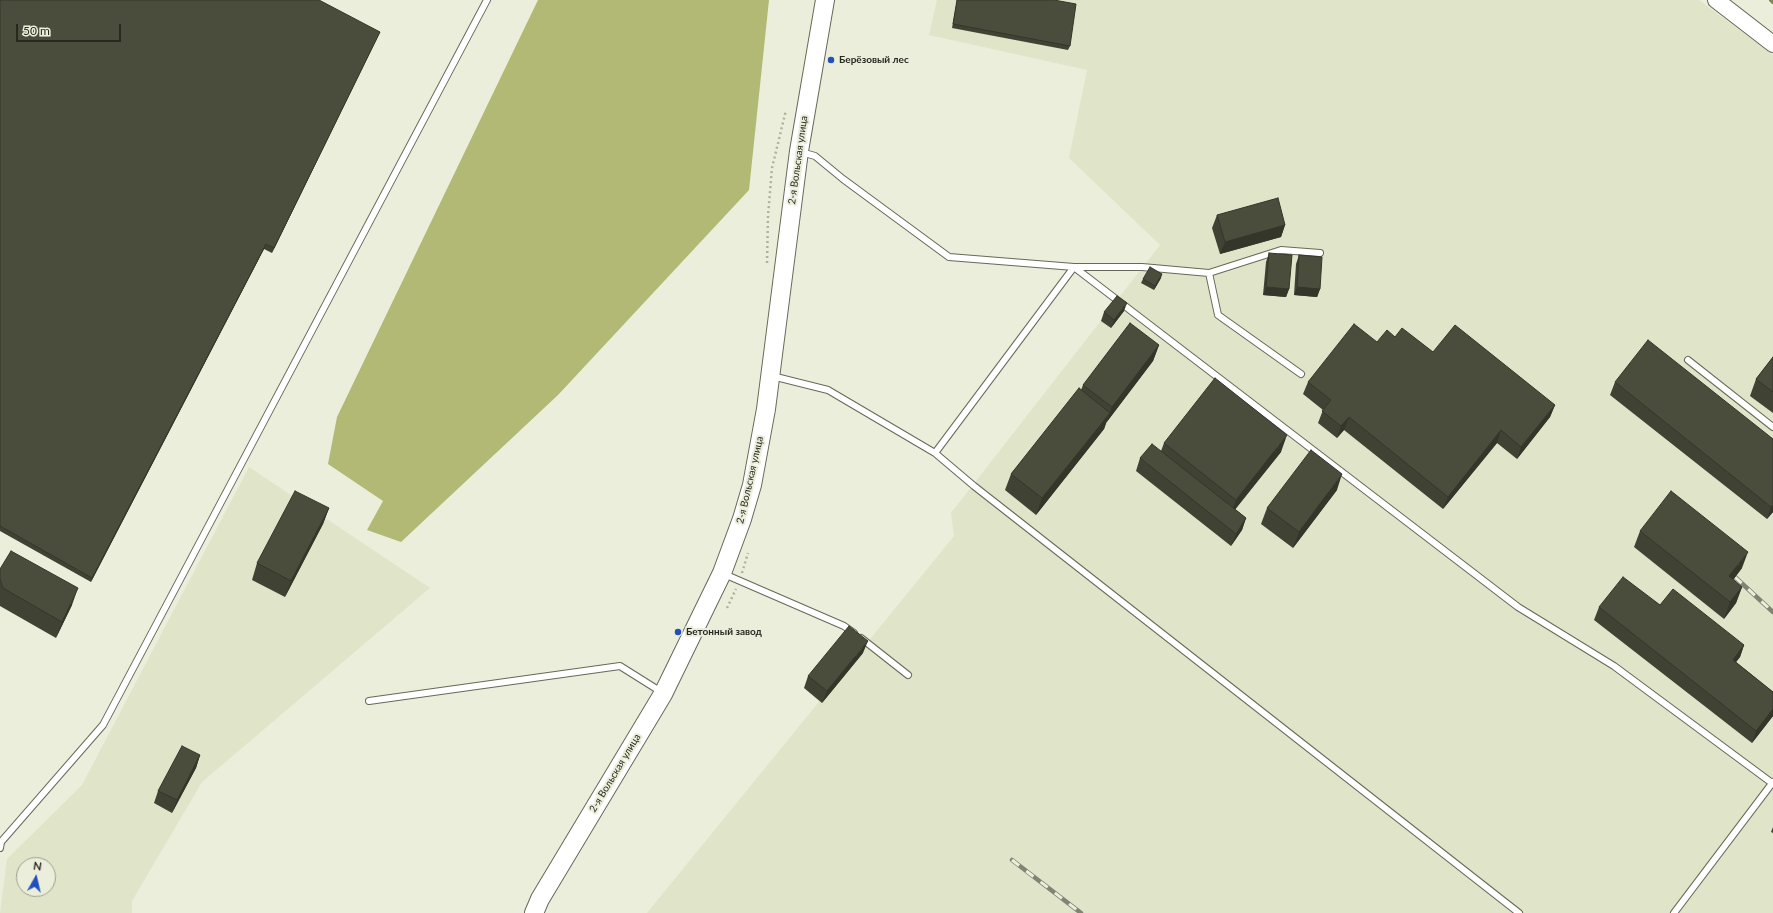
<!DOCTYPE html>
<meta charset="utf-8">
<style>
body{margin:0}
#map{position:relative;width:1773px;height:913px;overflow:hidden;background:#ebeeda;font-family:Lato,sans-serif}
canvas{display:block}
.north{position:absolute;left:16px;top:857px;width:40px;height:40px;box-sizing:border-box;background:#ebeeda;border:1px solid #9d9f90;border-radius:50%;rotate:8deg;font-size:11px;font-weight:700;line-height:16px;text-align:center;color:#272820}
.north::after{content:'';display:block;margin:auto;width:14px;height:18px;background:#214fbc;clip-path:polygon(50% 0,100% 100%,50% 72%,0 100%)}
.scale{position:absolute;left:16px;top:24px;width:105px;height:18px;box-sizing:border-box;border:2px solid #272820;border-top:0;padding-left:5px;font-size:12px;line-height:14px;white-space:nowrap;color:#272820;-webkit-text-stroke:3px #ebeeda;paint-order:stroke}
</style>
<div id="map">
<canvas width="1773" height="913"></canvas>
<div class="north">N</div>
<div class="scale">50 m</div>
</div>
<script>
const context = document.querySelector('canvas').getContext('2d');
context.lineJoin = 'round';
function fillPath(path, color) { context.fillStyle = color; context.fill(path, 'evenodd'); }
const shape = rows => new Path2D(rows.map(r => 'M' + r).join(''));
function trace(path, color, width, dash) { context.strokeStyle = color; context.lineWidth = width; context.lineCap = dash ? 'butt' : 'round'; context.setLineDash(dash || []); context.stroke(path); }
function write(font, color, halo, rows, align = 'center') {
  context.font = font + ' Lato,sans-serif'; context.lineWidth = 4; context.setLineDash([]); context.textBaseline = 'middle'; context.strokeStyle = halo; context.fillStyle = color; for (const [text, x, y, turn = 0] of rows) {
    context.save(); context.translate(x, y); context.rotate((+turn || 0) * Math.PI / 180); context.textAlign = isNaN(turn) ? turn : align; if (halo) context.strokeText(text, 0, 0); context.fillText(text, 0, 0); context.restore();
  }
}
fillPath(shape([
 [937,0,1699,0,1773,55,1773,913,647,913,954,536,951,513,1160,245,1069,158,1087,70,929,35],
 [249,467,430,588,202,782,132,901,132,913,0,913,7,859,82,785],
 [24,865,48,865,48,889,24,889]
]), '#e0e4c8');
fillPath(shape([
 [538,0,769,0,749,190,558,395,401,542,367,530,383,501,328,464,337,417]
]), '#b1b975');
trace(shape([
 [1771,0,1773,2]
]), '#818654', 4);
const service = shape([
 [801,152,815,156,843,179,949,257,1074,267,1518,607,1614,666,1772,783],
 [1209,273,1218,315,1301,374],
 [1688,360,1773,427],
 [772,376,828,390,935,453,974,486,1519,913],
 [935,453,1074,267,1142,267,1209,273,1281,250,1320,253],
 [724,574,844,626,854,633],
 [861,638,908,675],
 [369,701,620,666,663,693],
 [0,848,1,842,103,725,487,0],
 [1674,913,1773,782]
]);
const tertiary = shape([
 [1716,0,1773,44]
]);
const secondary = shape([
 [534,913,540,899,663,694,722,573,742,519,752,485,766,409,799,151,825,0]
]);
trace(service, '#676958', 8);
trace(tertiary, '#676958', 18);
trace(secondary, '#676958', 20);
trace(shape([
 [767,263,768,216,772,168,786,110],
 [742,573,748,553],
 [727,608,736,589]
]), '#aeb1a0', 2.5, [2, 3]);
trace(service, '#fff', 6);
trace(tertiary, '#fff', 16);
trace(secondary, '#fff', 18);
const rail = shape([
 [1735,577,1773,612],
 [1012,860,1081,913]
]);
trace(rail, '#818375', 4.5);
trace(rail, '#ebeeda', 3, [9]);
fillPath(shape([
 [0,0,380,32,272,253,264,249,91,582,0,531],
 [957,0,1054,0,1070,46,1068,50,952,28],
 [1217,215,1285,225,1281,237,1220,254,1212,228],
 [1269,253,1289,289,1286,297,1263,295,1266,262],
 [1299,255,1320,289,1317,297,1294,295,1296,264],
 [1161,278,1154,290,1141,283,1143,279],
 [1124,311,1111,328,1101,321,1104,312],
 [1395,337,1433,352,1555,405,1550,417,1517,459,1497,443,1443,509,1344,430,1337,438,1318,423,1323,410,1303,394,1308,382,1377,342],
 [1159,345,1153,361,1106,423,1104,429,1036,515,1005,490,1011,474,1081,390,1083,385],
 [1773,357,1773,413,1750,396,1756,379],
 [1615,382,1773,439,1773,512,1767,519,1610,395],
 [1164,443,1281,452,1235,509,1246,518,1242,530,1231,546,1136,471,1140,458,1161,451],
 [1337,490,1293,548,1261,524,1267,508],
 [329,508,323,524,285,597,252,580,257,563],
 [1640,531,1742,568,1733,580,1742,587,1736,603,1724,619,1634,547],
 [0,569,72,605,56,638,0,606],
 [1660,605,1744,645,1740,657,1736,662,1773,692,1773,716,1752,743,1594,620,1599,607],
 [863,653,822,703,804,688,808,676],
 [200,755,196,768,172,813,154,803,158,791],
 [1773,827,1773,833,1771,832]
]), '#404234');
fillPath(shape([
 [380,32,378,36,272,253,274,248],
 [1285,225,1281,237,1220,254,1225,242],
 [266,244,264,249,91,582,92,578],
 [1162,274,1161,278,1154,290,1155,286],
 [1266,287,1289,289,1286,297,1263,295],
 [1297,287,1320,289,1317,297,1294,295],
 [1127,303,1124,311,1111,328,1114,320],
 [1159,345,1153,361,1106,423,1112,407],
 [1555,405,1550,417,1517,459,1521,447],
 [1110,413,1104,429,1036,515,1042,498],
 [1349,417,1344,430,1337,438,1341,426],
 [1501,430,1497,443,1443,509,1448,497],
 [1287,435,1281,452,1230,516,1236,500],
 [1342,474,1337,490,1293,548,1299,532],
 [1773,505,1773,512,1767,519,1771,507],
 [329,508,323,524,285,597,291,581],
 [1246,518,1242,530,1231,546,1236,534],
 [1748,552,1742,568,1723,593,1729,576],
 [1742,587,1736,603,1724,619,1730,602],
 [78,588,72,605,56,638,62,622],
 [868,641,863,653,822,703,827,691],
 [1744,645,1740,657,1728,672,1733,660],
 [1773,709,1773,716,1752,743,1756,731],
 [200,755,196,768,172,813,177,800]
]), '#34362a');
const building = shape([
 [0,0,319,0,380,32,274,248,266,244,92,578,0,526,0,0],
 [957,0,1054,0,1076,4,1070,46,953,24,957,0],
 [1278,198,1285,225,1225,242,1217,215,1278,198],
 [1269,253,1292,255,1289,289,1266,287,1269,253],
 [1299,255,1322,257,1320,289,1297,287,1299,255],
 [1150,267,1162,274,1155,286,1143,279,1150,267],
 [1117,296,1127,303,1114,320,1104,312,1117,296],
 [1130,323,1159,345,1112,407,1083,385,1130,323],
 [1354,324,1377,342,1387,330,1395,337,1402,328,1433,352,1455,325,1555,405,1521,447,1501,430,1448,497,1349,417,1341,426,1322,411,1331,400,1308,382,1354,324],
 [1648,340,1773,439,1773,505,1771,507,1615,382,1648,340],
 [1773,357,1773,392,1756,379,1773,357],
 [1215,378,1287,435,1236,500,1164,443,1215,378],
 [1079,388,1110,413,1042,498,1011,474,1079,388],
 [1152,444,1246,518,1236,534,1140,458,1152,444],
 [1311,450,1342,474,1299,532,1267,508,1311,450],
 [295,491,329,508,291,581,257,563,295,491],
 [1671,491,1748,552,1729,576,1742,587,1730,602,1640,531,1671,491],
 [11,551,78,588,62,622,3,588,0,579,0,569,11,551],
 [1623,577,1660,605,1673,589,1744,645,1733,660,1773,692,1773,709,1756,731,1599,607,1623,577],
 [849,626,868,641,827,691,808,676,849,626],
 [182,746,200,755,177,800,158,791,182,746]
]);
fillPath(building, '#4b4d3c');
trace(building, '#34362a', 1);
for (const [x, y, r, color] of [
 [831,60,4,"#214fbc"],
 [678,632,4,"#214fbc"]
]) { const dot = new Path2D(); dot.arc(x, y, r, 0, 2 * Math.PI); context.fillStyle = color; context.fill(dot); trace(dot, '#ebeeda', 1.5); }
write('bold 10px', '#272820', '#ebeeda', [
 ["Берёзовый лес",839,60],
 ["Бетонный завод",686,632]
], 'left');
write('10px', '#272820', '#ebeeda', [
 ["2-я Вольская улица",798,160,-82],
 ["2-я Вольская улица",750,480,-77],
 ["2-я Вольская улица",615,773,-59]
]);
</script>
